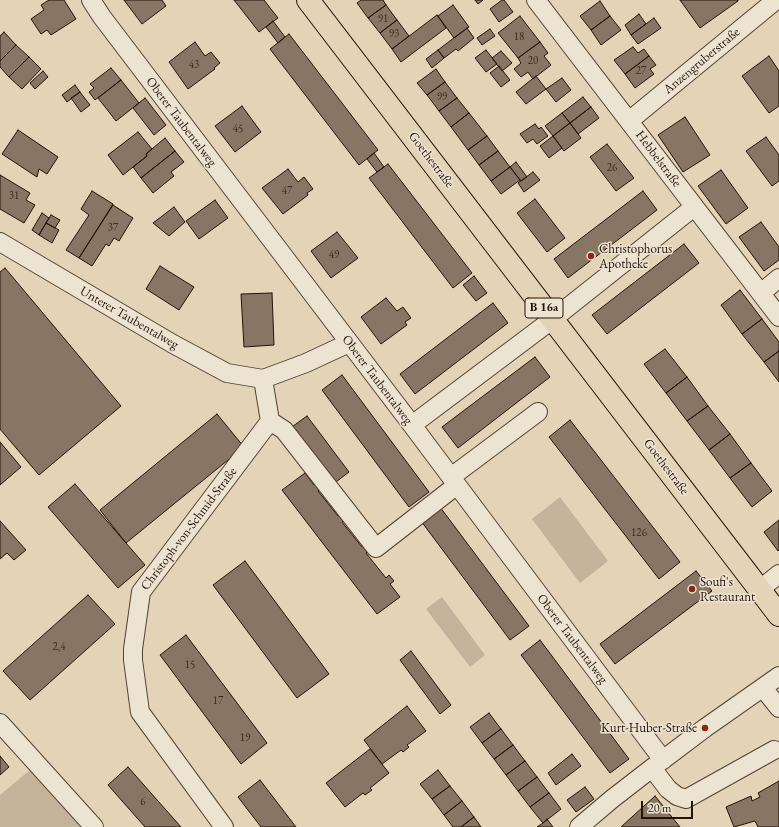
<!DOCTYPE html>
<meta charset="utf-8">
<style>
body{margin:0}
#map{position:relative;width:779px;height:827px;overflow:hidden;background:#e3d4b8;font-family:"EB Garamond",serif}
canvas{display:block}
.scale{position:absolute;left:641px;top:801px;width:52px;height:18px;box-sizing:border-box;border:2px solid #241107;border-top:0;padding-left:5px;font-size:12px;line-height:14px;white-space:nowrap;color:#241107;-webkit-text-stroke:3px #ede3d1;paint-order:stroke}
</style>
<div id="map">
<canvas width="779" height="827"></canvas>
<div class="scale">20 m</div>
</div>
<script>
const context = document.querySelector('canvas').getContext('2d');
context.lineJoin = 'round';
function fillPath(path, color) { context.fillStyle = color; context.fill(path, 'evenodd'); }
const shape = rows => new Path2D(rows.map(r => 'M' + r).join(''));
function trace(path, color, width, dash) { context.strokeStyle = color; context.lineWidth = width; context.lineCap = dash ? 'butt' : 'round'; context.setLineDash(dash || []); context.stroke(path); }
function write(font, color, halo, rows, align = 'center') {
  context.font = font + ' "EB Garamond",serif'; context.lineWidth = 3; context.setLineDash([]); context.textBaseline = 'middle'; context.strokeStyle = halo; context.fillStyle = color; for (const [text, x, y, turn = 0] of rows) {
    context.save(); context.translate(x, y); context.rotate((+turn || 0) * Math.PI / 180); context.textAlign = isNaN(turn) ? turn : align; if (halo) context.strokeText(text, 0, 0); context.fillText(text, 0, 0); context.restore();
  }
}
fillPath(shape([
 [560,497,608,561,580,583,532,519],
 [442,597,485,655,470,667,426,609],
 [30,770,82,827,0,827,0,795]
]), '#c3b39a');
const building = shape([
 [49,0,64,0,76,19,51,35,47,30,41,34,31,19,44,10,41,5,49,0],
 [124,0,162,0,166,6,142,24,124,0],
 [234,0,264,0,278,18,259,32,234,0],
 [361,0,383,0,386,5,368,18,357,3,361,0],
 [475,0,483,0,478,4,475,0],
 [502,0,504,0,513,12,499,22,490,9,502,0],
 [680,0,738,0,738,1,700,28,680,0],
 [600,1,610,16,591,30,580,16,600,1],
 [386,5,397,20,380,33,368,18,386,5],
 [453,5,469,27,454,38,438,16,453,5],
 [639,14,646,24,631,35,625,25,639,14],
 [437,15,446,28,401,62,392,49,437,15],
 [520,16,540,42,518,58,498,33,520,16],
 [610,16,621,30,601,45,591,30,610,16],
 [654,18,661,28,638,44,631,35,654,18],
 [397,20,409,36,392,49,380,33,397,20],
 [273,21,285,37,278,43,266,27,273,21],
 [467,28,474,38,458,51,456,49,444,58,438,50,467,28],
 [490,29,495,36,482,45,477,38,490,29],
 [4,32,16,45,0,61,0,36,4,32],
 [289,34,378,150,359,165,270,49,289,34],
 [195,42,205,56,211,52,220,63,214,68,215,69,188,89,169,62,195,42],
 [540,42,548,53,544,56,551,65,533,79,528,72,521,77,514,69,521,63,518,58,540,42],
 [16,45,29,57,9,77,0,67,0,61,16,45],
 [633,47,638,53,644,49,649,56,625,74,614,60,633,47],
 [438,50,444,58,432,68,426,59,438,50],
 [486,50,497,64,486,72,475,58,486,50],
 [501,51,512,63,502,71,492,58,501,51],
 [649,56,656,65,650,69,654,74,635,88,625,74,649,56],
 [769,56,779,71,779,106,769,113,742,76,769,56],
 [29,57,41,69,22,89,9,77,29,57],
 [499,66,510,80,501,87,490,73,499,66],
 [111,68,121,80,95,100,89,92,94,88,90,84,111,68],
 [436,69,445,82,427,95,417,83,436,69],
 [43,71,48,77,35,89,30,83,43,71],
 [536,76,546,89,526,104,516,92,536,76],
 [562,78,571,90,556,102,546,89,562,78],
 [121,80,139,103,116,121,98,98,121,80],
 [445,82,457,98,439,111,427,95,445,82],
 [75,85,80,92,67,102,62,95,75,85],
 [80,92,90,105,81,112,71,98,80,92],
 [583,97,591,107,570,123,562,113,583,97],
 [145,98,166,125,154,135,133,108,145,98],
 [457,98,469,113,451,127,439,111,457,98],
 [242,106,261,132,235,152,215,126,242,106],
 [591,107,599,118,578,134,570,123,591,107],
 [469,113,487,136,468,150,451,127,469,113],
 [562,113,570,123,553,136,545,126,562,113],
 [685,117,710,155,683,172,658,135,685,117],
 [570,123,581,138,564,151,553,136,570,123],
 [535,124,539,129,541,127,548,136,537,144,533,139,527,143,520,134,535,124],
 [18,130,58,157,47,174,39,169,37,177,2,154,18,130],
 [138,132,152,149,146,154,147,156,123,175,108,155,138,132],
 [487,136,498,151,479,165,468,150,487,136],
 [553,136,562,148,549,158,540,146,553,136],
 [766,137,779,155,779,181,772,186,746,151,766,137],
 [165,138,175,151,141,178,133,167,147,156,146,154,165,138],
 [607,144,634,178,616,191,590,157,607,144],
 [175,151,184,162,171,172,174,176,153,193,141,178,175,151],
 [498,151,510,167,491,181,479,165,498,151],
 [374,153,384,167,377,172,367,159,374,153],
 [516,162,527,177,521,181,510,167,516,162],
 [388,164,472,273,453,288,369,178,388,164],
 [510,167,520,180,501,194,491,181,510,167],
 [288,169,298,182,304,177,313,189,307,193,308,195,283,214,262,188,288,169],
 [721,170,748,208,726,224,698,186,721,170],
 [533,172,540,180,524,192,518,183,533,172],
 [0,175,30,193,26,200,35,205,24,223,0,209,0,175],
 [92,191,113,204,79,258,66,250,89,215,81,209,92,191],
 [643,191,657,210,568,278,554,259,643,191],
 [535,199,565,238,547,252,517,213,535,199],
 [215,200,228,218,199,239,186,221,215,200],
 [113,205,133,218,119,241,114,238,109,246,106,244,92,266,79,258,113,205],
 [174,207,185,222,169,236,153,223,174,207],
 [42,213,49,218,39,235,32,230,42,213],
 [51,215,60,220,55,228,46,223,51,215],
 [761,222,779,247,779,260,764,271,739,237,761,222],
 [46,223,59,230,52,243,39,235,46,223],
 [337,232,358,258,331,278,311,251,337,232],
 [684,244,699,263,607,334,592,315,684,244],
 [160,266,194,287,179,310,146,289,160,266],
 [5,268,121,406,39,475,0,429,0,272,5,268],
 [474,276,487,293,476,301,463,285,474,276],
 [740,290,762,319,742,334,721,305,740,290],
 [272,293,274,345,244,347,241,294,272,293],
 [386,298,397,311,403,307,411,318,405,322,407,325,381,344,361,317,386,298],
 [493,303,508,323,415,394,400,374,493,303],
 [762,319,779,342,779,351,764,362,742,334,762,319],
 [665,349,687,377,666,393,644,364,665,349],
 [779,351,779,382,764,362,779,351],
 [535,357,550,377,458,448,442,427,535,357],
 [342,375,429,492,409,507,322,390,342,375],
 [687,377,708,406,687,421,666,393,687,377],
 [708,406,730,434,709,450,687,421,708,406],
 [217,414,244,447,126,543,100,510,217,414],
 [307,416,349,472,332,485,289,429,307,416],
 [570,420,680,562,659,579,549,437,570,420],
 [730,434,751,463,730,478,709,450,730,434],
 [0,442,21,467,0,485,0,442],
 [751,463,772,491,752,507,730,478,751,463],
 [305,473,314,485,318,482,322,488,318,491,338,516,342,513,346,519,342,522,362,547,365,544,370,550,366,553,386,578,389,575,394,581,390,584,400,597,377,614,282,490,305,473],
 [75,484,145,565,118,588,48,507,75,484],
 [440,507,529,626,510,640,421,521,440,507],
 [779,520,779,550,778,551,764,532,779,520],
 [0,521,26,550,14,560,7,553,0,559,0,521],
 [245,561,329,674,297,698,213,585,245,561],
 [696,571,712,591,615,664,600,644,696,571],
 [88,595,115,624,30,700,3,671,88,595],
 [186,635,267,743,241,764,160,655,186,635],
 [540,640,629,759,610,773,521,655,540,640],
 [411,651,451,705,440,714,400,660,411,651],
 [407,706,426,731,407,745,409,747,403,752,401,750,382,764,364,740,407,706],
 [489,713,501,729,482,743,470,727,489,713],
 [501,729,513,745,494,759,482,743,501,729],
 [513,745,525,761,506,775,494,759,513,745],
 [370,749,389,773,370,788,372,790,365,795,363,793,345,807,326,783,370,749],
 [572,754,581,766,556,785,548,773,572,754],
 [0,756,9,767,0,775,0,756],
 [525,761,537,777,518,791,506,775,525,761],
 [128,767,181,827,145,827,108,785,128,767],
 [438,770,450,786,432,799,420,784,438,770],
 [537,777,549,793,530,807,518,791,537,777],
 [260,780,296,827,261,827,238,797,260,780],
 [779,781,779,827,758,827,755,821,734,827,726,807,751,796,752,801,760,797,758,793,779,781],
 [450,786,462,801,444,815,432,799,450,786],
 [585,787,594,799,576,812,567,800,585,787],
 [549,793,561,809,543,823,530,807,549,793],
 [655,796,680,827,621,827,655,796],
 [462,801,474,817,461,827,453,827,444,815,462,801],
 [474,817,481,827,461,827,474,817],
 [547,819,553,827,537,827,543,823,547,819]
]);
fillPath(building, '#877663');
trace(building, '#241107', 1);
const minor = shape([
 [91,0,102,17,412,425,663,760],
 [536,0,779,317],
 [629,121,776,0],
 [0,242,173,344,227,373,263,379],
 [761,293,779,278],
 [270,421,284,430,376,548,457,485],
 [412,425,553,319,694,207],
 [451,477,538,412],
 [759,590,779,574],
 [763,688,779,708],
 [0,723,94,827],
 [652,768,668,789,677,796,686,799,774,750],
 [224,827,140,712,133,660,133,649,141,592,270,421,263,379,306,363,349,343],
 [579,827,612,799,652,768,705,728,779,676]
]);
const major = shape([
 [308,0,779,615]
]);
trace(minor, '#544233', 20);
trace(major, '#241107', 24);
trace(minor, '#ede3d1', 18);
trace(major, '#e3d4b8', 22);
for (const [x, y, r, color] of [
 [591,256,4,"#8f2418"],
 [692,589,4,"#8f2418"],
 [705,728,4,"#8f2418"]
]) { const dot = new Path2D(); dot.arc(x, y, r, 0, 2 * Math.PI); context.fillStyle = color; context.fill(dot); trace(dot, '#ede3d1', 1.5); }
write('11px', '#3d2a1e', null, [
 ["91",383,19],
 ["93",394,34],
 ["18",519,37],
 ["20",533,61],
 ["43",194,65],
 ["27",641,71],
 ["99",442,97],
 ["45",238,129],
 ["26",612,168],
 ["47",287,191],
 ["31",14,196],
 ["37",113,228],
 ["49",334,255],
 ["126",639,533],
 ["2,4",59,647],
 ["15",190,665],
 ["17",218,701],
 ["19",245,738],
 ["6",143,802]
]);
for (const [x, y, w] of [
 [544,308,38]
]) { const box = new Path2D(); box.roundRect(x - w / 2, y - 10, w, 20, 3); context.fillStyle = '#ede3d1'; context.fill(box); trace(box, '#241107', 1); }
write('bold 12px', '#241107', null, [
 ["B 16a",544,308]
]);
write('13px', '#241107', '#ede3d1', [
 ["Anzengruberstraße",702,61,-40],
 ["Oberer Taubentalweg",181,122,53],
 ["Hebbelstraße",658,159,53],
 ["Goethestraße",431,160,53],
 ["Unterer Taubentalweg",129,318,30],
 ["Oberer Taubentalweg",377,380,53],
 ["Goethestraße",666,467,53],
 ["Christoph-von-Schmid-Straße",189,529,-53],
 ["Oberer Taubentalweg",572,639,53]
]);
write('13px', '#241107', '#ede3d1', [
 ["Christophorus",599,249],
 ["Apotheke",599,264],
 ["Soufi's",700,582],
 ["Restaurant",700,597],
 ["Kurt-Huber-Straße",697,728,"right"]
], 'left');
</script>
